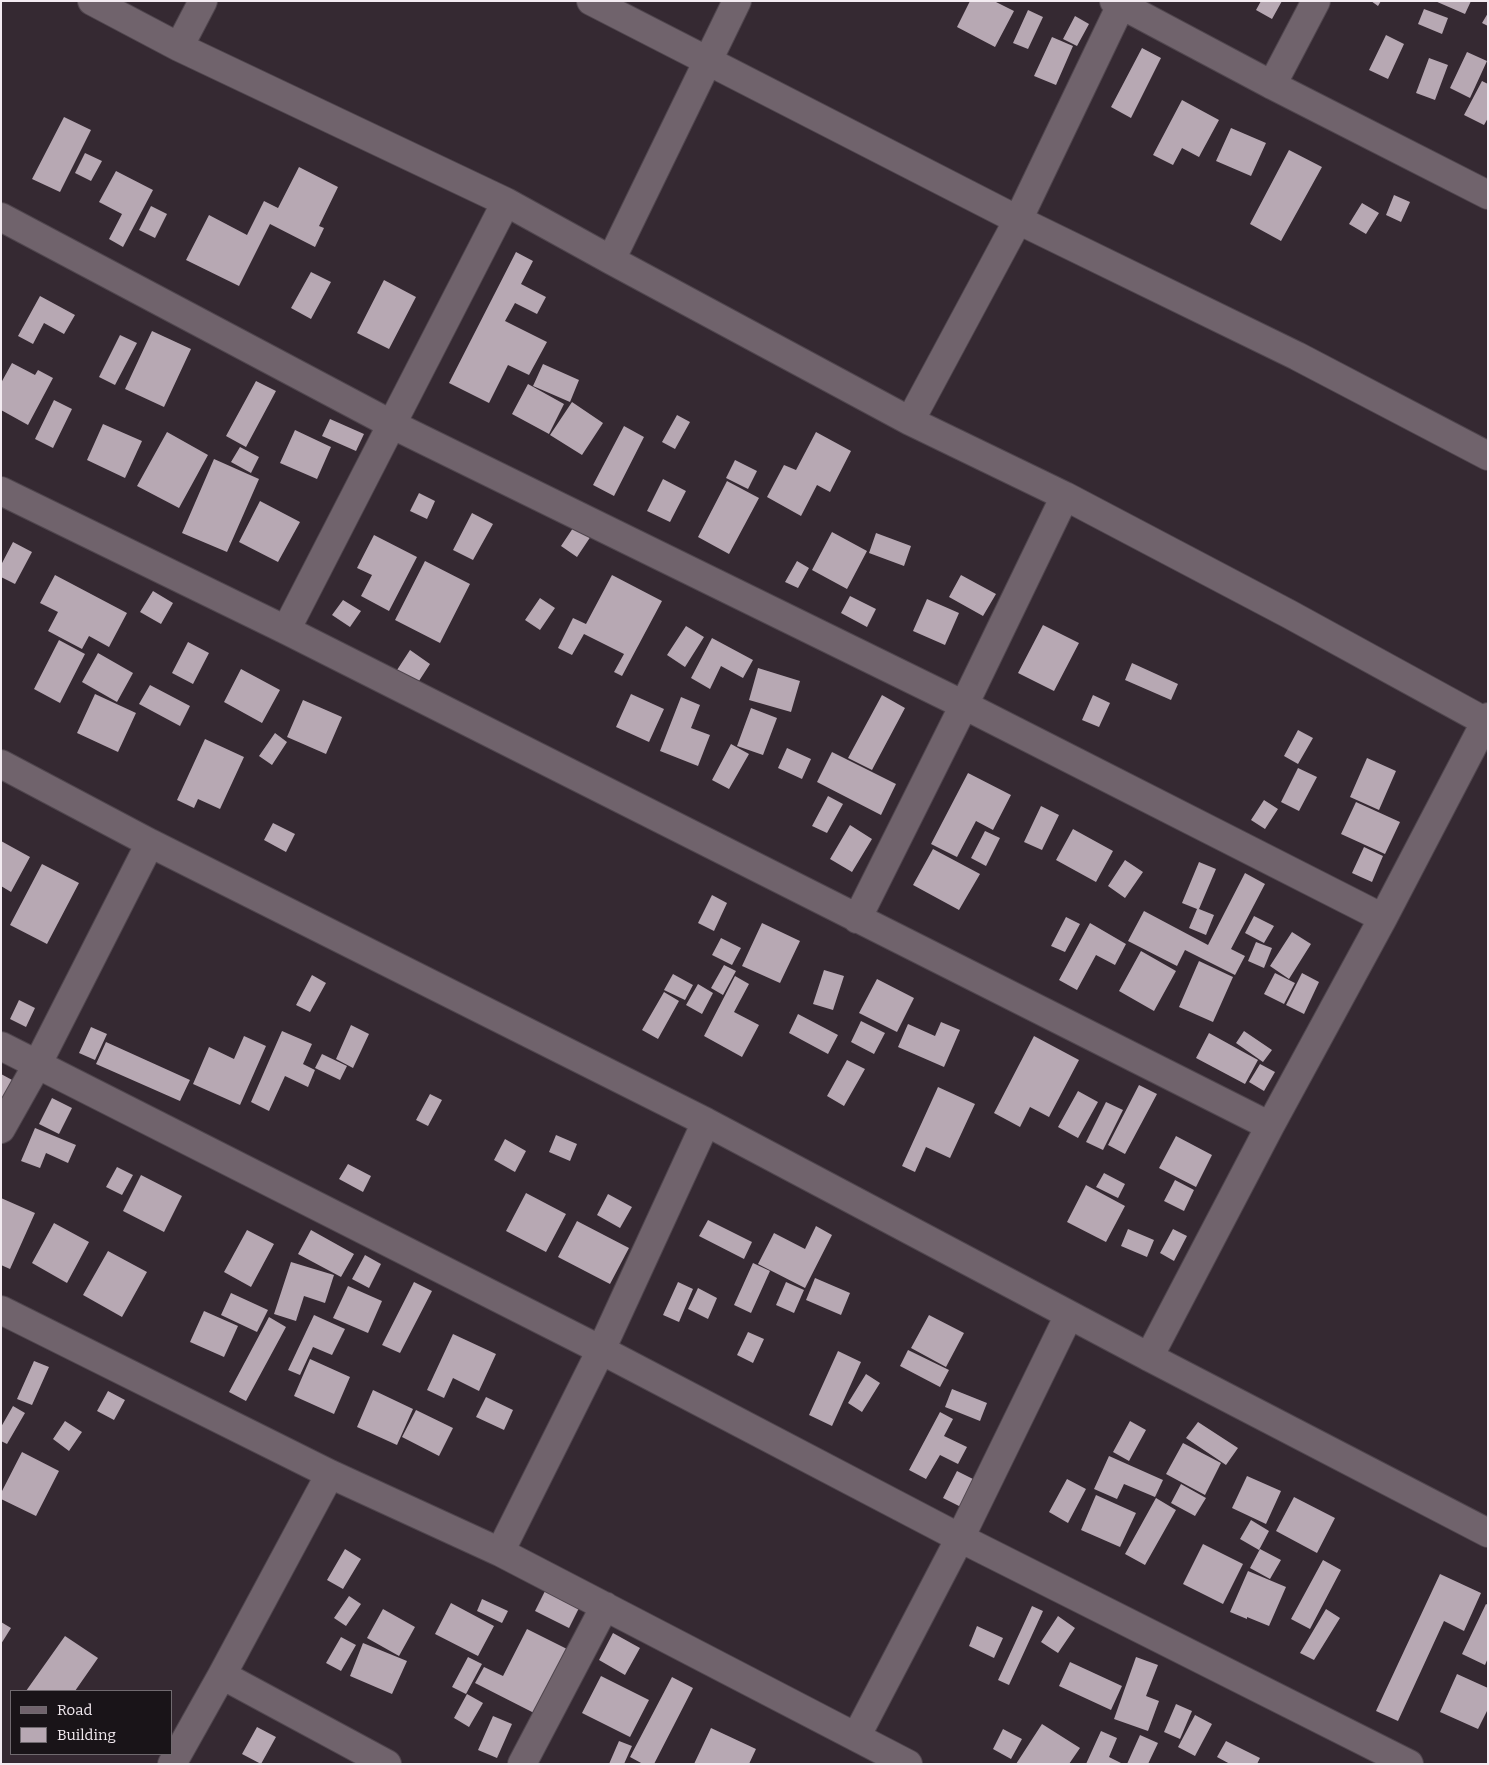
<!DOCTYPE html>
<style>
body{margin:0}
#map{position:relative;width:1489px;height:1765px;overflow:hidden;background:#352932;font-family:Bitter,serif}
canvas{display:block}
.frame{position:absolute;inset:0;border:2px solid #f3ebf1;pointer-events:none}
.legend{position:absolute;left:10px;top:1690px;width:162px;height:65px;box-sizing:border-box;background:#191418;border:1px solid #706a6f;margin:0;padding:6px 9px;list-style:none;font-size:15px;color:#f3ebf1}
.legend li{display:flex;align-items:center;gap:10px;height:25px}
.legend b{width:25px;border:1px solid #706a6f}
</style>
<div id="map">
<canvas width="1489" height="1765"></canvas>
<div class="frame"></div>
<ul class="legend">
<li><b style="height:6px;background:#70636c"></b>Road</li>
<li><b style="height:14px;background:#b7a8b3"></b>Building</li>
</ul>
</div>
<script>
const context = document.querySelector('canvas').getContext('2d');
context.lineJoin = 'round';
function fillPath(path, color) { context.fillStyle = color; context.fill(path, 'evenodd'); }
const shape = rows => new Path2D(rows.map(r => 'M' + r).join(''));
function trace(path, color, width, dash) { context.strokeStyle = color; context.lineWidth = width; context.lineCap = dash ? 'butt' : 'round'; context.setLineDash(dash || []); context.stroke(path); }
fillPath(shape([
 [970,1,994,1,1014,11,995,47,957,27],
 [1261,1,1282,1,1272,19,1256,10],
 [1371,1,1381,1,1378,6],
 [1435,1,1471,1,1465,14],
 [1424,9,1448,18,1442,34,1418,24],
 [1028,10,1043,17,1028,49,1013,43],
 [1488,13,1488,26,1482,23],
 [1075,16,1089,24,1077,46,1063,39],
 [1386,35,1404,44,1388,79,1369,70],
 [1052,37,1073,46,1056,85,1034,76],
 [1142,48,1161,58,1131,118,1111,107],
 [1467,52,1487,61,1470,98,1450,88],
 [1429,58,1448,65,1435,100,1416,93],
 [1482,81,1488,84,1488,118,1484,125,1464,115],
 [1182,100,1219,120,1199,157,1182,148,1173,165,1153,155],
 [64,117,91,130,60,192,32,179],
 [1231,128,1266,143,1251,176,1216,161],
 [1289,150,1322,167,1281,241,1250,224],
 [85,153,102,161,91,181,75,173],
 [299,167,338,187,319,226,324,228,315,247,270,224,239,286,186,260,209,215,247,235,264,201,278,208],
 [116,171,153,190,123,247,109,239,122,214,99,202],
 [1394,195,1410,202,1401,222,1386,215],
 [1362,203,1379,213,1366,234,1349,224],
 [151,206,167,214,155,238,139,230],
 [516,252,533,261,521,284,546,297,537,314,515,303,505,321,547,342,529,375,508,365,489,403,449,383],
 [311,272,331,282,311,319,291,308],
 [384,280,416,297,389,349,357,333],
 [40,296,75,315,64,334,44,323,33,344,18,336],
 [152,331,191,349,164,407,125,389],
 [120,335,137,343,115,385,99,377],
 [12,363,35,375,38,370,53,378,28,425,1,410,1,383],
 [543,364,579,380,570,402,533,386],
 [256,381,276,391,246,447,226,436],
 [528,384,564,404,549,434,512,414],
 [54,400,72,409,53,448,35,439],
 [572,402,603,423,582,455,550,435],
 [677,415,690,422,675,449,662,442],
 [330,419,364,434,356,451,322,436],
 [103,424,142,441,125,478,87,460],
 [624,426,644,437,614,496,593,485],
 [295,430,331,447,317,479,280,463],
 [167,432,208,455,179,508,137,486],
 [816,432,851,451,830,492,817,485,801,516,767,497,784,465,796,470],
 [240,447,259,457,251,473,231,462],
 [214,459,259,479,227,552,182,533],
 [735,460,757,471,748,489,726,478],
 [663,479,686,491,670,522,647,511],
 [727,481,759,498,729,554,698,537],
 [419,493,435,501,427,519,410,511],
 [260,501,300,522,278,562,239,542],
 [472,513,493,524,473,560,453,550],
 [575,525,591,536,577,557,561,546],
 [832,532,867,551,847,589,812,570],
 [876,533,911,546,904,566,869,553],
 [374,535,417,557,389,611,361,596,372,575,357,568],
 [13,542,32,552,15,584,1,577,1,565],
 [425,561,470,584,440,643,395,620],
 [797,561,809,568,798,588,785,582],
 [55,575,127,613,109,647,89,636,82,649,48,631,58,612,40,603],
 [612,575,662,601,622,676,614,672,624,654,584,634,572,655,558,648,573,618,586,624],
 [961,575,996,594,983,616,949,597],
 [153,591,173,603,161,624,140,612],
 [850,596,876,609,867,627,841,613],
 [540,598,555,608,540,630,525,620],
 [927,599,959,613,945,645,913,631],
 [343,600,361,611,350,627,332,615],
 [1043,625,1079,643,1054,691,1018,673],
 [686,626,704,637,685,667,667,655],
 [712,638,753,660,743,678,721,666,710,689,691,678],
 [59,640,85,654,60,703,34,689],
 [188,642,209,653,193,684,172,673],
 [410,650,430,664,417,684,397,670],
 [98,653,133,673,117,702,82,682],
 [1132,663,1178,684,1171,700,1125,680],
 [758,668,800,681,791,712,749,700],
 [241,669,280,690,262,723,224,702],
 [150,685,190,706,180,726,139,704],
 [95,694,136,713,118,752,77,733],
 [631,694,664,709,649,742,616,727],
 [882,695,905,708,872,770,848,758],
 [1093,695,1110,703,1099,727,1082,720],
 [681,697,700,705,691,728,710,735,698,766,660,751],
 [303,700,342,717,326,754,287,737],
 [751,708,777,718,763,755,737,746],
 [1298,730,1313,738,1298,764,1284,756],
 [275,733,287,742,272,765,259,756],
 [205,739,244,757,220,809,198,799,194,808,177,800],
 [731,744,749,754,729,789,712,780],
 [787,748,811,759,802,779,778,768],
 [832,752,896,784,881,815,817,782],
 [1367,758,1396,771,1379,810,1350,797],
 [1298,768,1317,777,1299,811,1281,802],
 [968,773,1011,795,993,830,976,821,957,857,931,844],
 [828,796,843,804,827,833,812,826],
 [1264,800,1278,809,1265,829,1251,820],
 [1356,802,1400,822,1385,854,1341,834],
 [1041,806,1059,815,1042,850,1024,842],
 [273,823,295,834,286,852,264,840],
 [850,825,872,839,852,872,830,859],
 [1073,829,1113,851,1096,882,1056,860],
 [985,831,1000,838,986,866,971,858],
 [1,841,30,857,11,892,1,886],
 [1364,847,1383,856,1372,882,1352,873],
 [933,849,980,874,959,910,913,885],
 [1125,860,1143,872,1125,898,1108,886],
 [1199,862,1216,869,1199,909,1214,915,1206,935,1189,928,1197,909,1182,903],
 [42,864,79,883,47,944,10,925],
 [1245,873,1265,884,1231,949,1245,956,1235,975,1185,950,1177,966,1128,941,1144,911,1208,945],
 [712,895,727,903,714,931,698,923],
 [1254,916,1274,926,1264,943,1245,933],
 [1066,917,1080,924,1065,952,1051,946],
 [762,923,800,941,780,983,742,966],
 [1090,923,1126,944,1115,965,1096,955,1077,990,1059,980],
 [1292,932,1311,944,1289,979,1270,966],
 [721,938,741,948,732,965,712,955],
 [1256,942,1272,948,1264,968,1248,961],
 [1141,951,1176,971,1154,1011,1119,991],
 [1199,961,1233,977,1213,1022,1179,1007],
 [724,965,736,971,723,995,711,988],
 [824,970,844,976,833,1010,813,1004],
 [1275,973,1295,983,1284,1004,1264,994],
 [1302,973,1319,982,1304,1014,1286,1005],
 [673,974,693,985,685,1000,664,990],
 [312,975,326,983,310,1012,296,1005],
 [735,976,749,984,734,1012,759,1025,742,1057,704,1036],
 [877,979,914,998,897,1032,859,1013],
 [698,984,713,993,702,1014,686,1005],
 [664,992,679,1001,658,1039,642,1030],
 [19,1000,35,1008,26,1027,10,1019],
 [798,1014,838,1035,828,1054,789,1033],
 [861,1021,885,1033,874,1054,851,1042],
 [941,1022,960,1030,944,1067,898,1047,908,1024,935,1036],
 [351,1025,369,1034,353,1068,336,1059],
 [91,1027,107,1034,95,1060,79,1053],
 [282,1031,312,1044,303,1064,315,1070,308,1087,285,1076,269,1111,251,1102],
 [1244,1031,1272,1050,1263,1062,1236,1043],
 [1209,1033,1258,1060,1245,1084,1196,1058],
 [244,1036,266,1046,240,1105,193,1084,209,1047,234,1059],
 [1034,1036,1079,1060,1049,1117,1030,1107,1020,1127,994,1113],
 [106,1042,190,1080,180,1101,96,1064],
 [322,1054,347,1066,340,1080,315,1068],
 [847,1060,865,1069,844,1106,827,1096],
 [1260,1064,1275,1072,1264,1091,1249,1082],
 [1,1074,14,1081,3,1100,1,1099],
 [1139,1085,1157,1094,1125,1154,1108,1145],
 [938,1087,975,1104,950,1158,926,1147,915,1172,902,1166],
 [1078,1091,1098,1102,1078,1138,1058,1127],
 [430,1094,442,1100,428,1126,416,1120],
 [52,1098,72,1108,59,1134,39,1124],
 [1106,1102,1123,1110,1103,1150,1086,1142],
 [35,1128,76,1145,68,1163,46,1153,40,1168,21,1161],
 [556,1135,577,1144,570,1161,549,1152],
 [1176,1136,1212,1155,1196,1187,1159,1168],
 [505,1139,526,1151,515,1172,494,1160],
 [348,1164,371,1176,363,1192,339,1179],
 [117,1167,133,1175,122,1195,106,1187],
 [1104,1173,1125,1184,1118,1198,1096,1187],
 [141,1175,182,1196,164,1232,123,1211],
 [1175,1180,1194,1190,1184,1211,1164,1201],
 [1086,1185,1125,1206,1106,1242,1067,1222],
 [526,1193,566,1214,546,1252,506,1231],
 [608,1194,632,1207,620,1228,597,1215],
 [1,1198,35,1213,10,1269,1,1265],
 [708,1220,752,1242,744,1259,699,1236],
 [577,1221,629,1248,610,1284,558,1257],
 [54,1223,89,1242,67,1283,32,1263],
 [816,1226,832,1235,805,1288,758,1264,774,1233,805,1249],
 [1128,1229,1154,1240,1147,1257,1121,1246],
 [1173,1229,1187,1236,1174,1261,1160,1253],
 [247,1230,274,1244,251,1287,224,1272],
 [311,1230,354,1254,341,1277,298,1254],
 [108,1251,147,1272,122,1317,83,1295],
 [365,1255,381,1264,369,1288,352,1279],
 [291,1262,334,1275,325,1303,304,1296,296,1321,274,1314],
 [753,1263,770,1271,751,1313,734,1305],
 [815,1278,850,1293,841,1315,806,1300],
 [414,1282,432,1291,400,1353,382,1345],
 [678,1282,693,1289,679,1322,663,1315],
 [786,1282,804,1290,794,1313,776,1305],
 [348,1286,382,1301,368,1333,333,1318],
 [698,1288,717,1298,708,1319,688,1309],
 [231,1293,268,1310,257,1332,221,1315],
 [204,1311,238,1326,224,1357,190,1342],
 [314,1315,345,1329,332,1355,313,1347,300,1375,288,1370],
 [929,1315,964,1333,946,1367,911,1348],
 [269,1317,286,1327,246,1401,229,1392],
 [748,1332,764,1339,753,1363,737,1355],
 [453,1334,496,1354,479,1391,453,1378,444,1398,427,1390],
 [908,1350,949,1370,940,1387,900,1366],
 [838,1351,861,1362,832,1426,809,1415],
 [310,1359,350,1377,334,1414,294,1396],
 [34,1361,49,1367,32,1405,17,1399],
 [866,1374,880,1383,862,1412,848,1403],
 [952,1389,987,1403,980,1421,945,1407],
 [373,1390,413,1409,397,1445,357,1427],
 [108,1391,125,1400,114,1420,97,1411],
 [486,1397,513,1410,504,1430,476,1417],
 [13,1406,25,1413,7,1444,1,1441,1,1427],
 [416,1410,453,1428,439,1456,402,1437],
 [940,1412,953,1419,944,1436,967,1447,958,1464,940,1455,926,1479,909,1470],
 [65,1421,82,1432,69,1451,53,1439],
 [1130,1421,1146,1430,1129,1461,1113,1452],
 [1198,1422,1238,1448,1226,1465,1186,1438],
 [1183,1443,1221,1463,1205,1495,1166,1474],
 [22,1452,59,1471,36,1516,1,1499,1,1493],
 [1109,1456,1163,1480,1155,1497,1124,1484,1117,1499,1094,1489],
 [957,1471,975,1480,961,1507,943,1498],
 [1247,1476,1281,1491,1266,1524,1232,1508],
 [1067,1479,1086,1489,1068,1523,1049,1512],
 [1181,1484,1206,1498,1195,1516,1171,1503],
 [1096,1495,1136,1513,1120,1547,1081,1530],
 [1294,1497,1335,1518,1317,1553,1276,1531],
 [1156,1498,1176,1510,1145,1565,1125,1554],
 [1251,1520,1269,1531,1259,1550,1240,1539],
 [1203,1544,1243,1564,1223,1604,1183,1584],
 [345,1549,361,1559,343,1589,327,1580],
 [1260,1549,1281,1560,1270,1579,1250,1568],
 [1323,1560,1341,1570,1310,1629,1291,1619],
 [1248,1571,1286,1587,1269,1626,1247,1617,1247,1619,1230,1612],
 [1440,1574,1481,1593,1464,1631,1444,1621,1398,1721,1376,1711],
 [546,1589,580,1606,569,1628,535,1611],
 [349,1596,361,1604,346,1626,334,1618],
 [482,1599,508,1611,502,1623,477,1611],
 [451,1603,494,1626,478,1656,435,1634],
 [1486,1604,1488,1605,1488,1658,1485,1665,1462,1654],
 [1032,1606,1043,1611,1009,1685,998,1680],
 [383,1609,415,1627,399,1656,367,1638],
 [1326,1609,1340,1618,1314,1660,1300,1653],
 [1058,1616,1075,1628,1058,1653,1041,1642],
 [1,1622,11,1628,1,1644],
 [977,1626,1003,1638,994,1658,969,1646],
 [527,1629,569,1650,536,1714,475,1683,484,1667,503,1676],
 [613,1633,640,1648,625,1675,599,1660],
 [65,1636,98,1658,75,1691,26,1691],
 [341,1637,356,1645,341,1671,326,1663],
 [363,1643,407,1661,392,1694,350,1676],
 [468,1657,482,1664,466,1694,452,1687],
 [1136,1657,1158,1665,1146,1696,1159,1701,1148,1731,1114,1719],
 [1070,1662,1122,1686,1111,1710,1059,1686],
 [1457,1674,1488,1688,1488,1709,1478,1729,1440,1712],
 [601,1676,649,1700,630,1737,582,1713],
 [672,1677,693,1688,654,1764,643,1764,630,1757],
 [467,1694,483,1703,469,1727,454,1718],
 [1176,1704,1192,1711,1180,1739,1164,1732],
 [1195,1715,1212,1724,1195,1756,1178,1747],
 [493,1716,512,1724,497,1758,478,1750],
 [1042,1724,1080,1748,1069,1764,1016,1764],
 [257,1727,276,1737,261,1764,242,1754],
 [711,1728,756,1749,749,1764,694,1764],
 [1003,1729,1022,1739,1011,1759,993,1749],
 [1101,1731,1117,1738,1109,1757,1123,1764,1086,1764],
 [1140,1735,1158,1743,1148,1764,1127,1764],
 [619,1741,632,1746,624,1764,609,1764],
 [1226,1741,1260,1758,1257,1764,1230,1764,1217,1757]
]), '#b7a8b3');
const minor = shape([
 [92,1,179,47,506,202,611,260,910,421,1065,496,1289,614,1488,723],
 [591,1,1018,220,1297,356,1488,456],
 [1114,1,1272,85,1488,195],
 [179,47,203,1],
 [1272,85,1316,1],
 [1,217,391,424,964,705,1383,918],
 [611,260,737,1],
 [910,421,1018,220,1121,5],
 [1,491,286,630,1270,1126],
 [286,630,506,202],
 [1,764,150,843,706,1122,1149,1357,1488,1533],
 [857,919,964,705,1065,496],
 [1,1046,601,1350,960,1538,1409,1764],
 [1,1129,37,1065,150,843],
 [1,1310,330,1474,500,1552,908,1764],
 [1149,1357,1270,1126,1383,918,1488,717],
 [500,1552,601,1350,706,1122],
 [222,1675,387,1764],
 [856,1737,960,1538,1069,1315],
 [172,1764,222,1675,330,1474],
 [522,1764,605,1606]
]);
trace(minor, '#50464e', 30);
trace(minor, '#70636c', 28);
</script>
